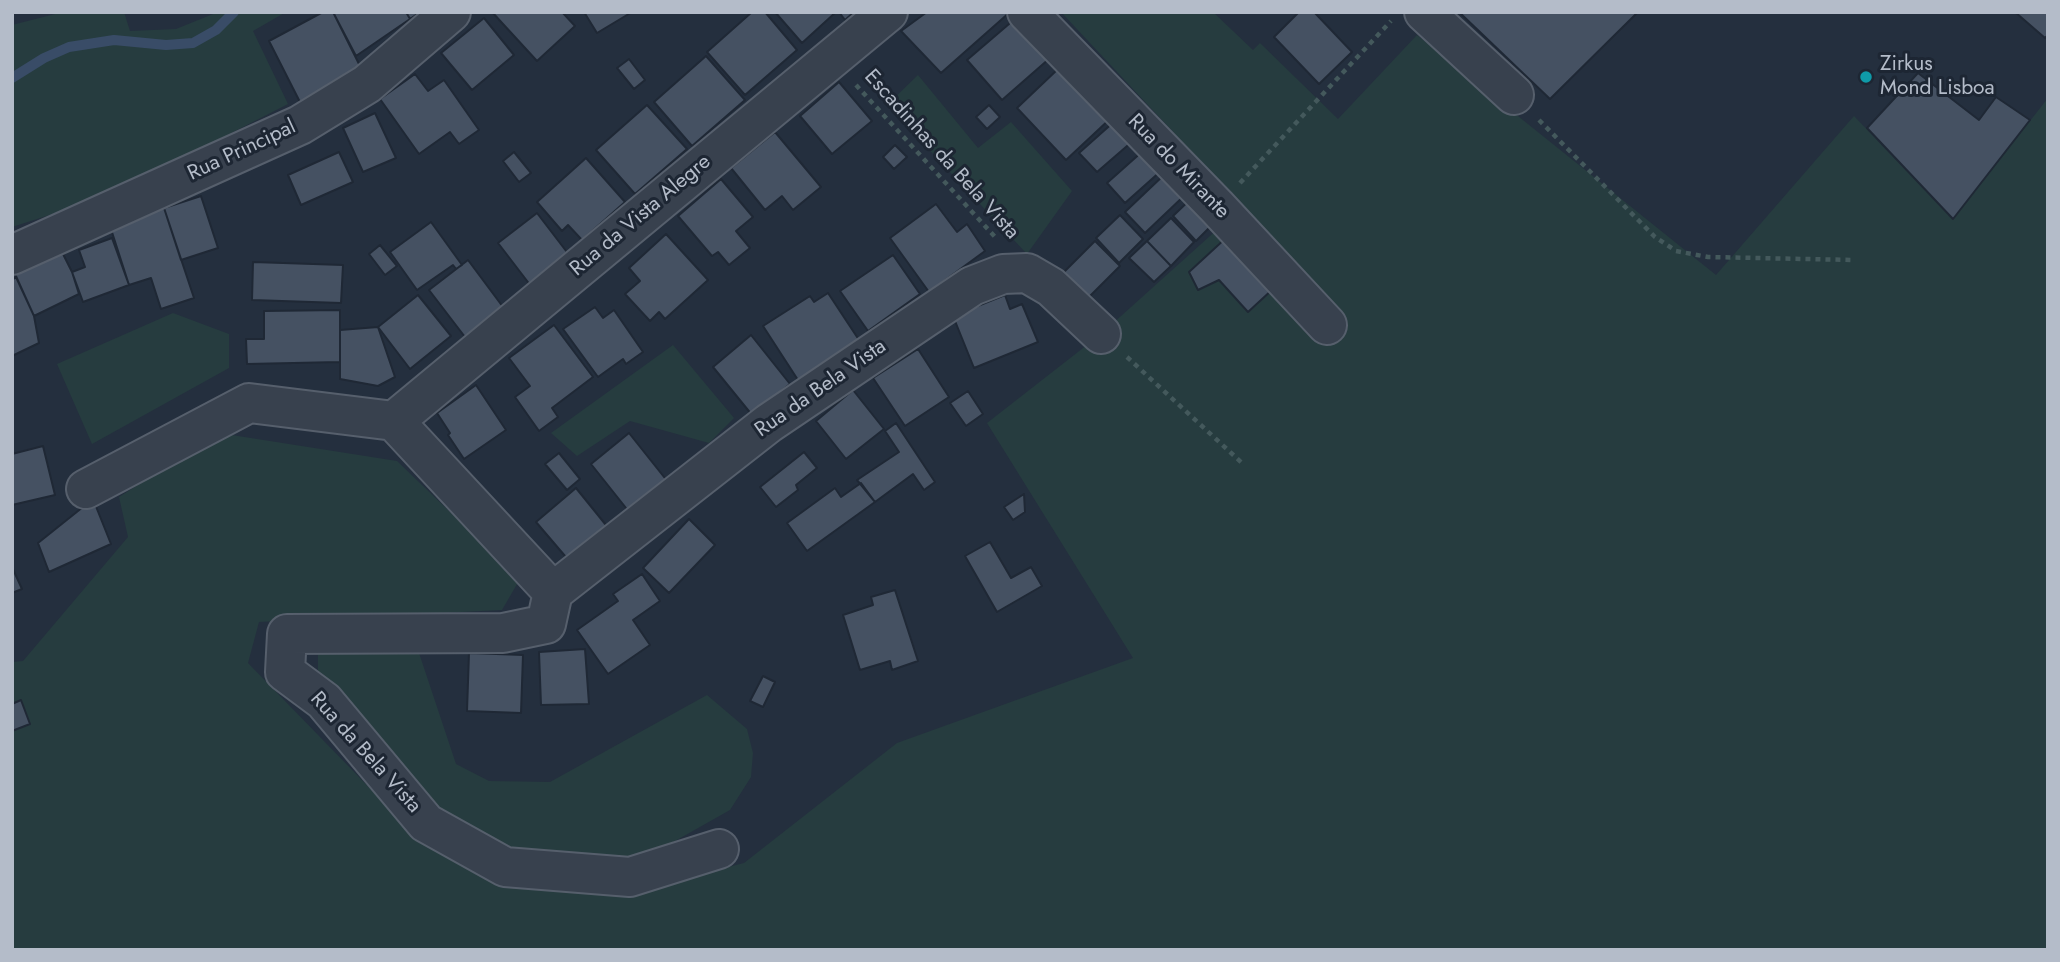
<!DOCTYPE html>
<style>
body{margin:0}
#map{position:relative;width:2060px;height:962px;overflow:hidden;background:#242f3e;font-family:Jost,sans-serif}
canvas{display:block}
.frame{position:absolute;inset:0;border:14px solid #b4bcc9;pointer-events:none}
</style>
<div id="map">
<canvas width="2060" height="962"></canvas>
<div class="frame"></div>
</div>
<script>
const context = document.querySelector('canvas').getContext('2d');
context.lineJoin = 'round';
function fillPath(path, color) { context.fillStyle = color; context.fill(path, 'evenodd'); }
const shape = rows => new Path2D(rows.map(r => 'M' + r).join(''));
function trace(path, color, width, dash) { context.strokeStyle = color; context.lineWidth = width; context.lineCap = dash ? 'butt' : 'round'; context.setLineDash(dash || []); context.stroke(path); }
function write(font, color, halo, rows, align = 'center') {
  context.font = font + ' Jost,sans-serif'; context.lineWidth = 6; context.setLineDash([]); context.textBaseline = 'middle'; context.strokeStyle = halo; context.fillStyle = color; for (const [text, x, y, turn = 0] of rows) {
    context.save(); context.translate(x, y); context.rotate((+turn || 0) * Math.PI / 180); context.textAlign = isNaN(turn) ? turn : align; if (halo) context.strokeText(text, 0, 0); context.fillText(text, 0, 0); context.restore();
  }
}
fillPath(shape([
 [63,12,124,12,130,31,176,29,218,12,286,12,253,31,288,104,157,171,59,212,12,227,12,25],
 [1061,12,1213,12,1253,50,1260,43,1338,119,1417,35,1716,275,1854,116,1953,219,2048,98,2048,950,12,950,12,662,23,661,128,537,119,497,219,433,397,461,520,579,502,610,259,622,248,663,394,813,632,892,744,863,897,743,1133,658,987,423,1101,334,1240,209,1166,145,1175,134],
 [918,75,978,148,1011,122,1072,191,1027,254,887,105],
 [173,313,229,334,229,368,92,444,57,364],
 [673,345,734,418,709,443,630,421,577,456,551,433],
 [318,642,419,653,456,764,489,781,550,782,707,695,747,729,753,753,751,777,730,810,629,867,502,849,470,836,415,788,318,676]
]), '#263c3f');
trace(shape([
 [12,78,44,58,69,47,114,40,166,45,193,43,216,30,234,12]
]), '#394c67', 10);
const building = shape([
 [323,12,333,12,364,74,302,106,269,41,323,12],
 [333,12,406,12,410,19,356,56,333,12],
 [406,12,420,12,410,19,406,12],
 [492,12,562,12,575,26,537,61,492,12],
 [584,12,632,12,597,33,584,12],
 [752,12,765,12,797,50,745,95,707,52,752,12],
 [775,12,836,12,802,43,775,12],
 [839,12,854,12,845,20,839,12],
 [927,12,1010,12,941,73,901,31,927,12],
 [1299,12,1314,12,1352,52,1319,84,1274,37,1299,12],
 [1459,12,1638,12,1550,99,1459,12],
 [2015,12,2048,12,2048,35,2045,38,2015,12],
 [484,18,514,55,472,90,441,53,484,18],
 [1016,18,1050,58,1002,100,967,60,1016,18],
 [706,56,745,100,692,146,654,102,706,56],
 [629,59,645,80,634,89,617,68,629,59],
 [1058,69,1112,117,1066,160,1017,108,1058,69],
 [1918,73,1979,120,1996,97,2030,120,1953,219,1867,128,1918,73],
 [415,74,428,91,444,80,479,130,459,144,450,132,419,154,380,99,415,74],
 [839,82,872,121,832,154,800,116,839,82],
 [647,105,687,149,635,194,596,150,647,105],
 [989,105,1000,117,987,129,976,117,989,105],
 [375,113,396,158,363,172,343,128,375,113],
 [1116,120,1134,140,1097,172,1079,153,1116,120],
 [775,132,821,187,793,210,782,196,765,210,731,168,775,132],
 [895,145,907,157,894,169,883,157,895,145],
 [1144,150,1162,170,1125,203,1107,183,1144,150],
 [339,152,353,182,301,205,288,175,339,152],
 [514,152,531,173,519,182,503,161,514,152],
 [586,158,625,202,582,240,568,225,562,231,537,202,586,158],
 [1166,173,1186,194,1145,233,1125,212,1166,173],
 [721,179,753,217,736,231,750,248,729,265,718,252,712,256,678,216,721,179],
 [1197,193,1220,217,1196,241,1173,216,1197,193],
 [201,196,218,248,181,260,164,208,201,196],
 [936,204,957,232,967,224,985,251,929,292,890,238,936,204],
 [164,208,194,298,161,309,151,278,129,285,110,226,164,208],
 [537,213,573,260,534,290,498,243,537,213],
 [1120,215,1143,239,1119,263,1096,238,1120,215],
 [1171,218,1194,242,1171,266,1147,241,1171,218],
 [431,222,462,265,456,269,453,265,417,290,390,252,431,222],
 [666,234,708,280,665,319,659,312,650,321,625,294,640,281,629,268,666,234],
 [1227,237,1274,288,1248,312,1219,280,1198,290,1189,272,1227,237],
 [112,238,129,285,83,302,72,272,85,267,79,250,112,238],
 [1095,241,1120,266,1081,305,1056,280,1095,241],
 [1147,241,1171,266,1154,282,1129,258,1147,241],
 [380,245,397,266,385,275,369,254,380,245],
 [62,252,72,272,79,294,34,316,15,274,62,252],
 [893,255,920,294,868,331,840,291,893,255],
 [468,260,503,307,465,337,429,290,468,260],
 [253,262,343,265,341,303,252,300,253,262],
 [16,277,34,316,39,343,12,356,12,280,16,277],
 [828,293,859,340,798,380,763,326,810,296,814,302,828,293],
 [418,295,451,336,410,369,378,327,418,295],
 [1005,295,1010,309,1022,304,1038,342,974,368,953,316,1005,295],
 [595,307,603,318,614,310,643,352,626,364,623,359,598,377,563,329,595,307],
 [340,310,340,362,247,364,246,339,264,339,264,311,340,310],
 [554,325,593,377,552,408,558,417,539,431,515,397,530,386,509,358,554,325],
 [378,327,395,377,378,386,340,379,340,330,378,327],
 [751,335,790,384,752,415,713,367,751,335],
 [918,349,949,397,905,426,873,378,918,349],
 [476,385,506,430,464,459,448,435,450,433,437,413,476,385],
 [853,390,884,429,846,459,816,421,853,390],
 [968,391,983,414,966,426,950,403,968,391],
 [896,423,935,482,924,490,913,474,875,502,857,480,899,452,885,431,896,423],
 [629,433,668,482,630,513,591,464,629,433],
 [43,446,55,495,12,505,12,454,43,446],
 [804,452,817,468,796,485,798,490,776,507,760,487,804,452],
 [559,453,580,479,567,490,545,464,559,453],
 [861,483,875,502,807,551,787,523,835,488,841,497,861,483],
 [576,488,610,530,571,563,536,522,576,488],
 [1024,494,1025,512,1013,520,1004,507,1024,494],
 [93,499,111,544,49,572,38,543,93,499],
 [689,519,715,545,669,593,643,568,689,519],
 [990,542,1011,578,1031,567,1042,586,997,612,965,556,990,542],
 [12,567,22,589,12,593,12,567],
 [642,574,660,601,633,620,650,645,608,674,577,630,618,601,613,594,642,574],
 [895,590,918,661,892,670,890,661,860,670,843,615,873,605,871,597,895,590],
 [585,649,589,704,541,705,539,652,585,649],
 [469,653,523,655,521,713,467,711,469,653],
 [763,676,775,682,763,707,750,701,763,676],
 [21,700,30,724,12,731,12,704,21,700]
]);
fillPath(building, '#455162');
trace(building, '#1f2835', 2);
const minor = shape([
 [1027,12,1217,207,1327,325],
 [1424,12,1514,95],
 [12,255,300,125,367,84,451,12],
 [394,421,888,12],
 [86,489,249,403,394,421,553,592,769,423,972,286,1003,274,1027,273,1051,287,1101,334],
 [553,592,546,624,503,633,287,634,285,672,324,701,426,823,505,867,630,877,719,849]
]);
trace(minor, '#565f6c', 42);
trace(shape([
 [856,85,996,238],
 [1539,120,1655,237,1676,251,1708,257,1855,260],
 [1240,183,1391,21],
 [1127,357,1242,463]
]), '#44595c', 4.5, [5, 5]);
trace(minor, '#38414e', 38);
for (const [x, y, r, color] of [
 [1866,77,7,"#0f9aa8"]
]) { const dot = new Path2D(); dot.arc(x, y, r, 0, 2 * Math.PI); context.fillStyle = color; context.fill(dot); trace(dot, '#1d2633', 2.5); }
write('21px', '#b4bcc9', '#1d2633', [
 ["Zirkus",1880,65],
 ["Mond Lisboa",1880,89]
], 'left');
write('21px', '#b4bcc9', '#1d2633', [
 ["Rua Principal",242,151,-25],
 ["Escadinhas da Bela Vista",941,155,48],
 ["Rua do Mirante",1178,167,46],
 ["Rua da Vista Alegre",641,216,-40],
 ["Rua da Bela Vista",821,389,-35],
 ["Rua da Bela Vista",365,753,48]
]);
</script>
